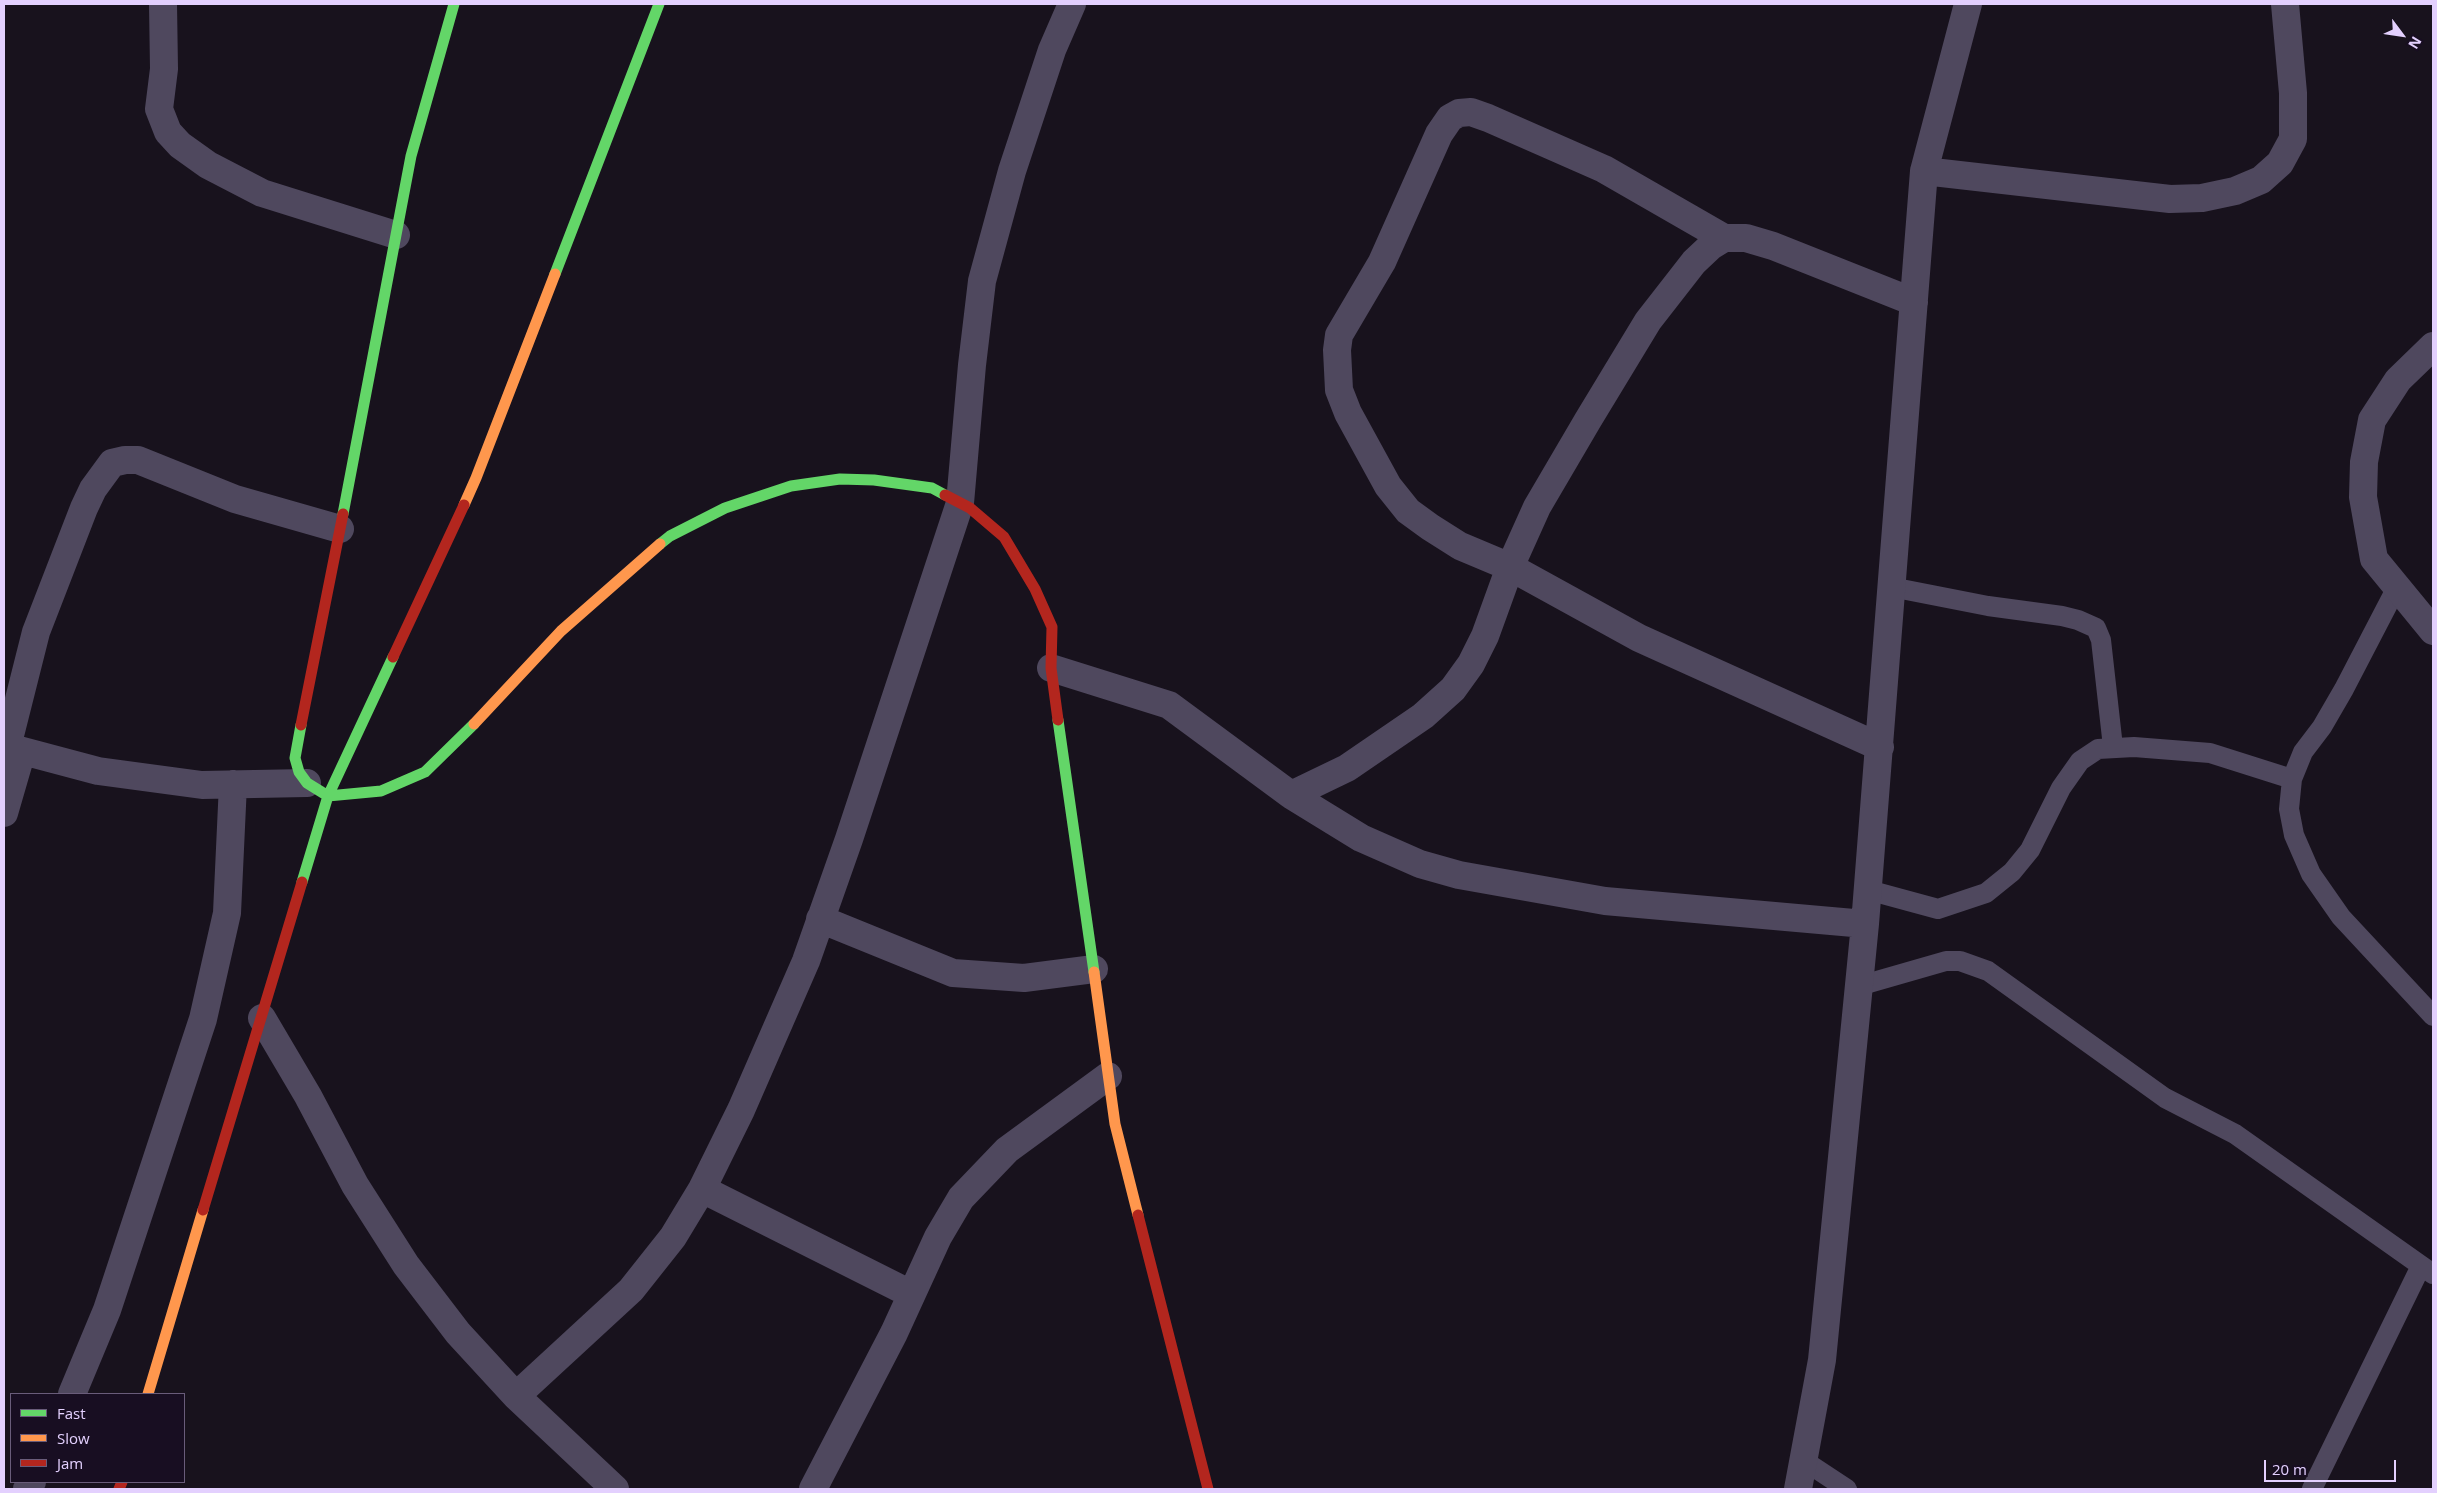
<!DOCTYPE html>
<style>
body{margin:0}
#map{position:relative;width:2437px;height:1493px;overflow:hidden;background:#18121d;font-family:"Open Sans",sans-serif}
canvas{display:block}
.frame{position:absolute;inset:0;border:5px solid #e3d0fe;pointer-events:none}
.legend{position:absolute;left:10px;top:1393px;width:175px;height:90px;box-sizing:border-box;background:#180e22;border:1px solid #695c7a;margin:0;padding:6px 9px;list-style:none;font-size:15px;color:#e3d0fe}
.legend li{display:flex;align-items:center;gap:10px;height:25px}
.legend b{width:25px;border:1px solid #695c7a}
.north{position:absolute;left:2377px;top:10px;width:50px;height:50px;-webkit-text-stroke:4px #180e22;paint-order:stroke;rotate:121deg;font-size:14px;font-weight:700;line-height:20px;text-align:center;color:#e3d0fe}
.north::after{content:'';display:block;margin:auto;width:18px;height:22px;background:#e3d0fe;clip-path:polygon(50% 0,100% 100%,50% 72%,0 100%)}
.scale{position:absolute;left:2264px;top:1460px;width:132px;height:22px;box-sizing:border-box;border:2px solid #e3d0fe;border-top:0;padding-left:6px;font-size:15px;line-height:18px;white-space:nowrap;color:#e3d0fe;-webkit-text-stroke:4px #180e22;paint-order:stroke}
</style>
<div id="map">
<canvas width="2437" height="1493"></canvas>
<div class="frame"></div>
<ul class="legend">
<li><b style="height:6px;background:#63d668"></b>Fast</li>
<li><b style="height:6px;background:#ff974d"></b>Slow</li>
<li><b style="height:6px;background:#b3261e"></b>Jam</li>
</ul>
<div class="north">N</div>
<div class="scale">20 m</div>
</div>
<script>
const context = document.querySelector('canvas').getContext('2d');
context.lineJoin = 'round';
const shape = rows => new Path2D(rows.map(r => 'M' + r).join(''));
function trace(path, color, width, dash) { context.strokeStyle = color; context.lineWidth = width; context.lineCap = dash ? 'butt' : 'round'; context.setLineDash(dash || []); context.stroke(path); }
trace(shape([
 [1891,587,1988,606,2062,616,2078,620,2096,628,2101,640,2113,747],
 [2397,587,2344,689,2322,727,2303,752,2292,779,2289,809,2294,835,2311,874,2341,917,2433,1016],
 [1868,890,1938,909,1986,893,2012,872,2030,850,2061,788,2080,761,2098,749,2134,747,2210,753,2292,779],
 [1859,986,1946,961,1960,961,1988,971,2165,1098,2235,1134,2433,1274],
 [1803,1460,1847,1489],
 [2312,1489,2421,1266]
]), '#4f485e', 20);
trace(shape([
 [163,4,164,69,159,109,168,132,180,145,208,165,262,193,396,235],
 [1924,171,2170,199,2202,198,2235,191,2261,180,2280,163,2293,139,2293,93,2285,4],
 [1724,238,1604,169,1488,118,1471,112,1459,113,1450,118,1439,134,1382,262,1339,335,1337,350,1339,390,1348,413,1388,486,1408,511,1430,527,1460,546,1510,567,1639,638,1880,747],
 [2433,346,2398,380,2372,420,2364,462,2363,497,2374,559,2433,631],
 [1051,668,1169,705,1291,795,1361,838,1420,864,1459,875,1605,901,1865,924],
 [4,746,98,771,202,785,307,783],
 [7,747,36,632,84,508,93,489,112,463,125,460,138,460,235,499,340,529],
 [1291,795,1347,768,1423,716,1453,689,1471,664,1485,636,1510,567,1537,507,1588,420,1648,321,1694,262,1711,246,1724,238,1746,238,1773,246,1914,302],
 [4,813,22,751],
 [820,919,953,973,1024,978,1094,969],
 [262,1018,308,1096,355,1185,406,1265,458,1333,516,1396,615,1489],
 [702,1189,911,1294],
 [72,1394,107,1310,203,1019,227,913,233,784],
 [516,1396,631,1290,673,1237,702,1189,741,1110,806,961,849,839,960,503,972,365,982,281,1012,171,1052,50,1072,4],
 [27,1489,32,1482],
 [813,1489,894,1333,938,1237,961,1198,1007,1150,1108,1076],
 [1798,1489,1822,1360,1865,924,1924,171,1968,4]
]), '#4f485e', 28);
trace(shape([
 [555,274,659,4],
 [343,514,411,156,454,4],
 [660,544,670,536,725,508,791,486,840,479,874,480,932,488,945,495],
 [1058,720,1094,972],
 [301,725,295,758,299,772,307,783,328,796,381,791,425,772,474,724],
 [302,882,328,796,393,657]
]), '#63d668', 11);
trace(shape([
 [464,505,476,478,555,274],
 [474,724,561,631,660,544],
 [1094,972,1115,1124,1138,1215],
 [148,1394,203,1210]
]), '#ff974d', 11);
trace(shape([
 [945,495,970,508,1004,537,1035,589,1052,627,1051,668,1058,720],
 [393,657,464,505],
 [301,725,343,514],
 [203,1210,302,882],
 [1138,1215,1208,1489],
 [119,1489,122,1482]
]), '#b3261e', 11);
</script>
